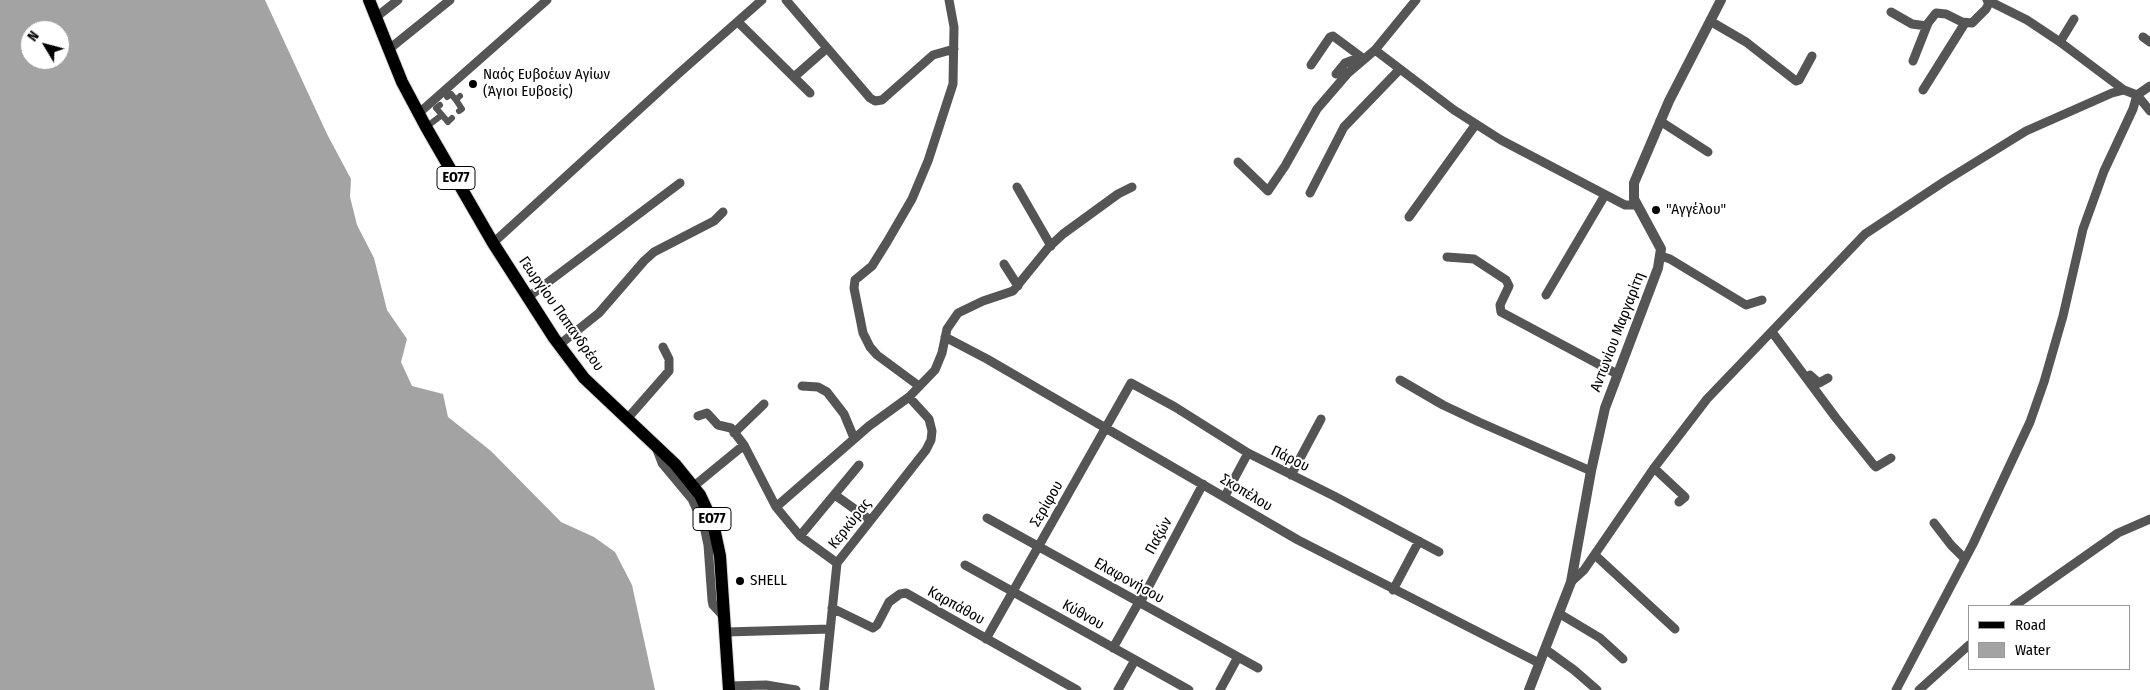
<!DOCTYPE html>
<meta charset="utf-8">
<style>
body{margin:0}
#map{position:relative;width:2150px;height:690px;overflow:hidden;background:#fff;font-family:"Fira Sans Condensed",sans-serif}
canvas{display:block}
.legend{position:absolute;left:1968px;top:605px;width:162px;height:65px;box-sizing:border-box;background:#fff;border:1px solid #999;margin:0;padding:6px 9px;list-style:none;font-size:15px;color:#000}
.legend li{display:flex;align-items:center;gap:10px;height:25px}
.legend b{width:25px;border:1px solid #999}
.north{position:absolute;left:20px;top:20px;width:50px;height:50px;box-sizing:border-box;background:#fff;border:1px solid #999;border-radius:50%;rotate:307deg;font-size:14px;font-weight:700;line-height:20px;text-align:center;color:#000}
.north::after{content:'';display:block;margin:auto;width:18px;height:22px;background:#000;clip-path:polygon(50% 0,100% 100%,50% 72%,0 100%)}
</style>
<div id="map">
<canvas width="2150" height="690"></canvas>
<ul class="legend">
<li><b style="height:6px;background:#000"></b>Road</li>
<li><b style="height:14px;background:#a3a3a3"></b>Water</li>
</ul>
<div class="north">N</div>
</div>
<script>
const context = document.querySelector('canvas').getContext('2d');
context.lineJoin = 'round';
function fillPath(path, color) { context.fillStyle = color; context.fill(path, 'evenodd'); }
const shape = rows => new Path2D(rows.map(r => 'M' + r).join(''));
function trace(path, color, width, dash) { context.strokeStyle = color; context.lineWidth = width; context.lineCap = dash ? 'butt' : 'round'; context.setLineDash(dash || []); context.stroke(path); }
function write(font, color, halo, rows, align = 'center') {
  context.font = font + ' "Fira Sans Condensed",sans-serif'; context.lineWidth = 4; context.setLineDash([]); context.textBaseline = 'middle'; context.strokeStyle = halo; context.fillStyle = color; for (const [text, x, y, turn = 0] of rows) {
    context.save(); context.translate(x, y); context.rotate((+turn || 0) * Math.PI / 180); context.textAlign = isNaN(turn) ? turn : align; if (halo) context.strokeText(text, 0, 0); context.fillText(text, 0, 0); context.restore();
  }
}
fillPath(shape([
 [0,0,265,0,327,134,351,179,350,197,357,225,374,258,387,310,407,339,401,362,412,386,443,394,448,417,491,451,561,522,594,537,615,552,632,585,655,690,0,690],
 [30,30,60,30,60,60,30,60]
]), '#a3a3a3');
const primary = shape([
 [369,0,402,82,426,127,493,243,554,338,584,378,675,464,700,495,713,523,720,556,729,690]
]);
trace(primary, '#dbdbdb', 14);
trace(shape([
 [447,97,451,94,456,100,460,96],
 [456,100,462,109,459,111],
 [442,115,448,122,452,118],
 [426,127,442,115,436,108,440,105]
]), '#555', 6);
trace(shape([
 [786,0,870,98,875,101,882,100,933,55,954,49],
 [1987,0,2027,20,2060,42,2124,90,2137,95,2150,111],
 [1891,12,1912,24,1927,26],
 [375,18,398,0],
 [1710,21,1746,42,1796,81,1799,80,1812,56],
 [738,22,810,93],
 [2143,37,2150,42],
 [2060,42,2074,19],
 [388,50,450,0],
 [1375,50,1454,110,1501,140,1625,205,1636,205],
 [1913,61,1928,23,1936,13,1946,14,1962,22,1972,23,1986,9,1990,1],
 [1311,65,1330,37,1333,36,1364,59],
 [1336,74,1345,63,1361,57],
 [794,77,827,48],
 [1923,90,1965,23],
 [419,113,547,0],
 [1660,121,1708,152],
 [1238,162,1268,191,1285,166,1317,109,1348,73,1375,50,1416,0],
 [1017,187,1051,246],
 [1310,193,1344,127,1400,69],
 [1409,217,1476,124],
 [493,243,677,75,762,0],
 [1661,256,1670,259,1746,305,1762,300],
 [1447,257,1474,259,1506,280,1509,286,1500,305,1501,312,1617,374],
 [1004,264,1018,286],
 [1546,295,1605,195],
 [527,298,680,183],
 [1772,332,1836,418,1873,464,1876,467,1891,458],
 [945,337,987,359,1298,540,1539,663],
 [559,345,599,313,644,261,654,252,714,221,723,212],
 [1810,375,1819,383,1828,378],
 [1400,380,1443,405,1479,422,1591,471],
 [802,386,818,387,827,392,844,414,854,438],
 [919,386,877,355,870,347,863,333,854,288,855,280,872,266,887,242,912,199,928,161,953,84,954,27,949,0],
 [698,416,707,413,718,425,731,428,744,445,776,507],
 [627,419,669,371,669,359,663,347],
 [734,433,764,404],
 [656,447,662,463,692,499,704,526,708,545,712,600,713,605,725,618],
 [1654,468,1685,497,1679,502],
 [1291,475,1321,419],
 [694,486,744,445],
 [835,495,870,520],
 [1225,496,1248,453],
 [987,518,1258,668],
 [1934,523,1951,545,1965,559],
 [800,536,859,465],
 [1595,555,1675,629],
 [837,563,800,536,776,507,869,426,909,397,935,370,942,353,947,329,958,313,983,301,1013,291,1048,248,1063,234,1118,194,1132,187],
 [965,565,1189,690],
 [1571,582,1584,570,1654,468,1707,399,1865,234,1945,181,2026,131,2112,93,2124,90],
 [1393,590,1419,541],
 [1140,603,1203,484],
 [2014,606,2118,533,2150,519],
 [832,608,873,628,877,625,889,602,900,594,906,593,1077,690],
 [1560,614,1600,638,1623,659],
 [726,632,830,629],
 [986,639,1131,383,1175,407,1248,453,1334,496,1439,552],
 [1113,648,1139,602],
 [1545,649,1574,670,1597,690],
 [729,686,766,685,796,690],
 [824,690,837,563,926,450,931,440,932,431,929,419,909,397],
 [1118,690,1135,660],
 [1220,690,1238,657],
 [1896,690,1973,544,2030,422,2044,382,2063,316,2083,229,2104,171,2133,109,2137,95,2150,86],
 [1919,690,1969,645]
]), '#555', 9);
trace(shape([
 [1529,690,1571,582,1591,471,1605,408,1658,268,1661,249,1634,199,1634,183,1669,101,1721,0]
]), '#555', 10);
trace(primary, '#000', 12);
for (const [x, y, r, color] of [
 [473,84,5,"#000"],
 [1656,210,5,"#000"],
 [740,581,5,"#000"]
]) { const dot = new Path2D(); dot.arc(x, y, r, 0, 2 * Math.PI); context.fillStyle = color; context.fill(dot); trace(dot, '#fff', 2); }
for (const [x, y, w] of [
 [456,178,38],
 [712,519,38]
]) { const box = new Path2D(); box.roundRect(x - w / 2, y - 11.5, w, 23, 4); context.fillStyle = '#fff'; context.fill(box); trace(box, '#000', 1); }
write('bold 14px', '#000', null, [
 ["ΕΟ77",456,178],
 ["ΕΟ77",712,519]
]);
write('15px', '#000', '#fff', [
 ["Ναός Ευβοέων Αγίων",483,75],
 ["(Άγιοι Ευβοείς)",483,92],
 ["\"Αγγέλου\"",1666,210],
 ["SHELL",750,581]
], 'left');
write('15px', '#000', '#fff', [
 ["Γεωργίου Παπανδρέου",561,314,55],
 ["Αντωνίου Μαργαρίτη",1618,332,-69],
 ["Πάρου",1290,459,26],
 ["Σκοπέλου",1246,493,31],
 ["Σερίφου",1047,504,-60],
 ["Κερκύρας",850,524,-52],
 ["Παξών",1159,536,-61],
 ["Ελαφονήσου",1129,581,29],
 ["Καρπάθου",956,606,29],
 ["Κύθνου",1083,615,29]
]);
</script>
